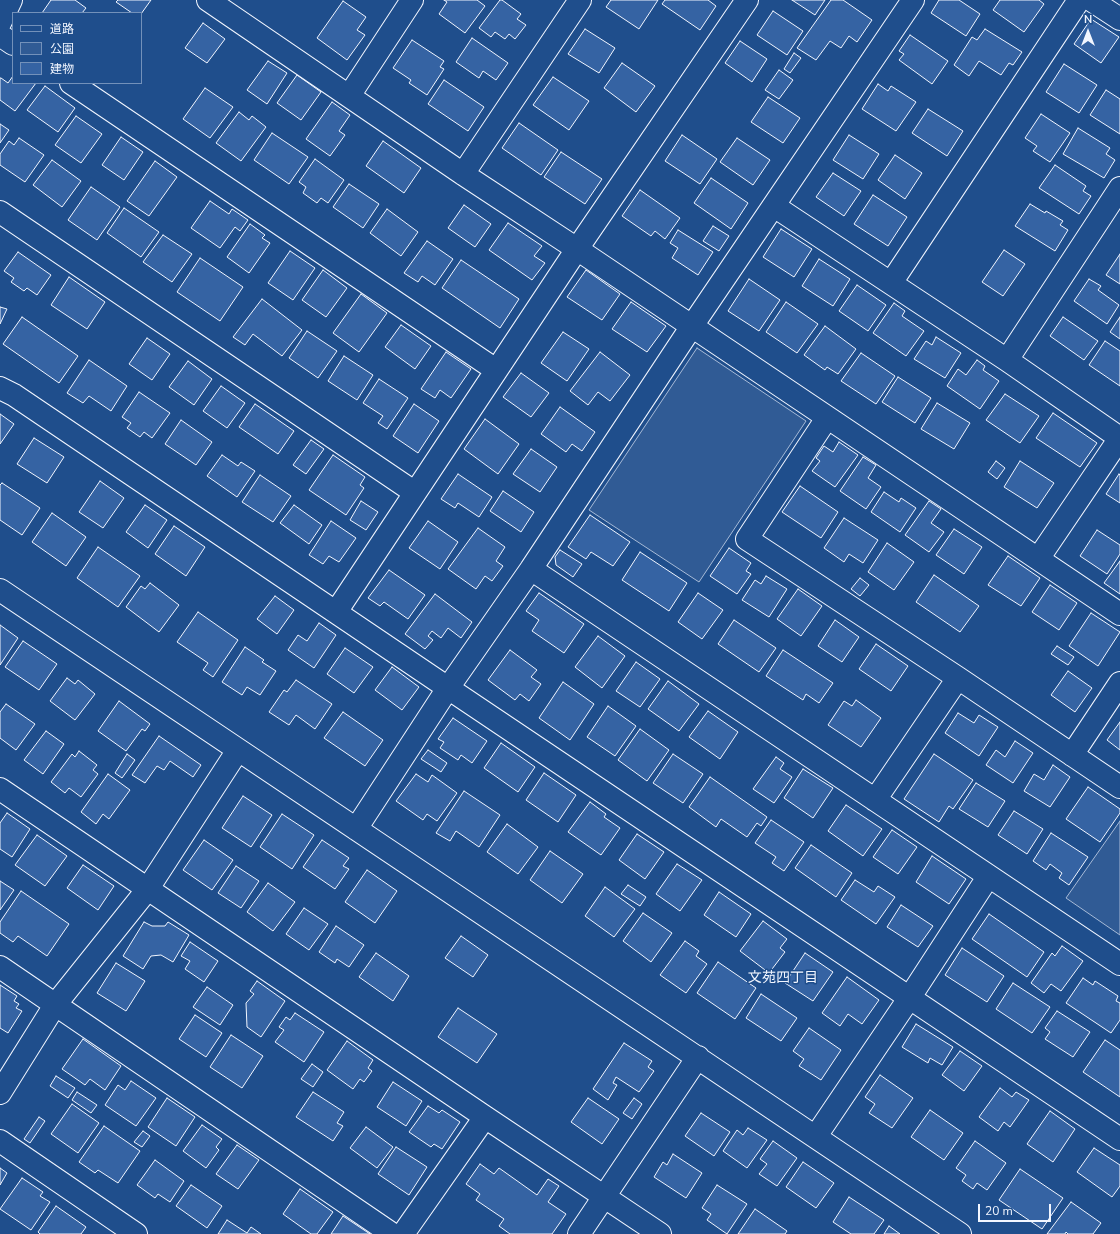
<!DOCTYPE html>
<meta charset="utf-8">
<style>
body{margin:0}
#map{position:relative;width:1120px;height:1234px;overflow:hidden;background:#1f4e8c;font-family:"Nunito Sans","Noto Sans JP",sans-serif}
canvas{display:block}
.legend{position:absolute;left:12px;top:12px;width:130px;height:72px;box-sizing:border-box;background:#1f4e8c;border:1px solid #7391ba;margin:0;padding:5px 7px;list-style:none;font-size:12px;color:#f2f6ff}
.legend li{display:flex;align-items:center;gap:8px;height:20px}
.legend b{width:20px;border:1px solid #7391ba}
.north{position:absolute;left:1068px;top:12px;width:40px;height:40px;-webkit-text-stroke:3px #1f4e8c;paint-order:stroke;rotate:0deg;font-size:11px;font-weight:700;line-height:16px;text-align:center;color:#f2f6ff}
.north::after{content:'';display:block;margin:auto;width:14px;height:18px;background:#f2f6ff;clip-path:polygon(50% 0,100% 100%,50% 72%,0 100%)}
.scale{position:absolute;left:978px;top:1204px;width:73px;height:18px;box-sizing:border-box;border:2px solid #f2f6ff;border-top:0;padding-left:5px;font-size:12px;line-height:14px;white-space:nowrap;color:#f2f6ff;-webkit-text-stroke:3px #1f4e8c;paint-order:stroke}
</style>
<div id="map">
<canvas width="1120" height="1234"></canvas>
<ul class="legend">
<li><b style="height:5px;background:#1f4e8c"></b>道路</li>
<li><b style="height:11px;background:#305b95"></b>公園</li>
<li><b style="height:11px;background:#3563a3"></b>建物</li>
</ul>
<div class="north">N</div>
<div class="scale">20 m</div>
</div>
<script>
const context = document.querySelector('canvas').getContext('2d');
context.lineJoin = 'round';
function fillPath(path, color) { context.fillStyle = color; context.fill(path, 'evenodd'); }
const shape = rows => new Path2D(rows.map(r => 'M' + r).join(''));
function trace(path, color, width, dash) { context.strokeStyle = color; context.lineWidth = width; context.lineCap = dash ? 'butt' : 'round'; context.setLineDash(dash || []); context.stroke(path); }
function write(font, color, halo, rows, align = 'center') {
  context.font = font + ' "Nunito Sans","Noto Sans JP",sans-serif'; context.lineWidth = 3; context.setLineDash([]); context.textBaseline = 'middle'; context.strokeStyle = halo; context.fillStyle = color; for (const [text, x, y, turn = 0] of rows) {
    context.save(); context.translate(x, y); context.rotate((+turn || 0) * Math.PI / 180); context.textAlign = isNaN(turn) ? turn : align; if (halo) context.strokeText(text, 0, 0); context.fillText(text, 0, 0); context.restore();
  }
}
const green = shape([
 [697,348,806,421,699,582,589,510,697,348],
 [1120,821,1120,935,1066,898,1120,821]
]);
fillPath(green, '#305b95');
trace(green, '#a8bbd7', 1);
const building = shape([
 [51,0,75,0,86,8,82,13,42,13,51,0],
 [118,0,151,0,141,14,132,13,116,2,118,0],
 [444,0,477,0,485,6,465,33,439,14,447,2,444,0],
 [500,0,502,0,521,14,517,19,526,25,515,39,509,34,505,39,495,32,491,37,479,28,500,0],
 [611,0,658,0,639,29,606,7,611,0],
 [665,0,708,0,716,6,700,30,662,4,665,0],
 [792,0,825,0,815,15,792,0],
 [831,0,843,0,872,20,857,42,849,36,841,48,830,41,816,60,797,48,831,0],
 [939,0,959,0,980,14,966,36,931,13,939,0],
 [1000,0,1039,0,1044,4,1024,32,993,10,1000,0],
 [343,1,366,17,357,30,365,35,347,60,317,38,343,1],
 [773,11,803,31,787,55,757,35,773,11],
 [1091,19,1119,37,1101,63,1074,44,1091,19],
 [203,23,225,39,207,63,185,48,203,23],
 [585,29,615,48,599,73,568,54,585,29],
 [985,29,1022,52,1013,65,1009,63,1001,75,979,61,969,76,954,65,972,37,977,40,985,29],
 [910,35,948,61,932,84,899,60,904,54,899,51,910,35],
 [472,38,508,63,496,80,483,71,479,78,456,62,472,38],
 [412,40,444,61,440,67,444,69,427,95,409,83,411,80,393,68,412,40],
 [740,41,767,59,752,82,725,63,740,41],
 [794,53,801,58,790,73,784,69,794,53],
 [268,61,287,73,267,104,247,90,268,61],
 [622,63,655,86,636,112,604,88,622,63],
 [1064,64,1097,85,1079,113,1046,92,1064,64],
 [779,70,793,80,779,99,765,90,779,70],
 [297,75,321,92,301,120,277,103,297,75],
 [13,76,13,83,36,83,15,111,0,100,0,78,1,78,8,83,13,76],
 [553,77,589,101,569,130,533,105,553,77],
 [444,80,484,107,468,131,428,104,444,80],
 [878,84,888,91,891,86,916,102,896,131,862,109,878,84],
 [45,86,75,108,58,132,27,110,45,86],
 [205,88,233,107,210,138,183,119,205,88],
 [1106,90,1120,99,1120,134,1090,115,1106,90],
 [768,97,800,118,783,143,751,122,768,97],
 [332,102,350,115,339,131,345,135,330,156,306,139,332,102],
 [928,109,963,131,947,156,912,133,928,109],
 [239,112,249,120,252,116,266,127,241,161,216,143,239,112],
 [1041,114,1070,133,1050,162,1033,151,1037,146,1025,138,1041,114],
 [76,116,102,134,81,163,55,145,76,116],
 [519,123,558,150,541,175,502,148,519,123],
 [0,124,9,130,0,143,0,124],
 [1078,128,1110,148,1106,154,1115,160,1104,178,1063,154,1078,128],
 [272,133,308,157,289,184,254,160,272,133],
 [682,135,717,159,700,184,665,161,682,135],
 [849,135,879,154,863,179,833,160,849,135],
 [121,137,143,152,124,180,102,165,121,137],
 [19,138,44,155,25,182,0,165,0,154,9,141,14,145,19,138],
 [737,138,770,160,753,185,720,162,737,138],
 [383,141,421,168,404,193,366,166,383,141],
 [561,152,602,179,585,204,544,177,561,152],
 [895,155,922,173,905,199,878,180,895,155],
 [315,159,344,180,328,203,321,198,317,203,303,193,306,187,299,182,315,159],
 [52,160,81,181,62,207,33,185,52,160],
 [155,161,177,177,149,216,127,201,155,161],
 [1055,165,1086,186,1083,191,1091,196,1079,214,1039,188,1055,165],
 [833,173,861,191,844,216,816,197,833,173],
 [711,178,748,203,731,229,694,203,711,178],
 [349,184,379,204,363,228,333,207,349,184],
 [91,187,120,207,97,240,68,220,91,187],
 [640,190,680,218,665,239,655,231,651,236,622,216,640,190],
 [873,195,907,217,888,246,854,224,873,195],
 [210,201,229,214,232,209,248,220,240,231,235,227,220,248,191,228,210,201],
 [1030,204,1045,213,1046,211,1063,221,1060,225,1068,230,1055,251,1015,226,1030,204],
 [464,205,491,224,475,247,448,228,464,205],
 [124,208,159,232,141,257,107,233,124,208],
 [387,209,418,232,401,256,370,233,387,209],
 [508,223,542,246,534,256,545,263,532,280,489,250,508,223],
 [250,224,265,235,262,238,270,243,249,273,227,257,250,224],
 [713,226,729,236,719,251,703,241,713,226],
 [781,229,812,249,794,277,763,257,781,229],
 [678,230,713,252,698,275,672,258,678,248,670,243,678,230],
 [163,235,192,254,172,282,143,262,163,235],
 [427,241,453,259,435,285,422,276,418,282,404,273,427,241],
 [1004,250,1025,264,1003,296,982,282,1004,250],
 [290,251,315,268,293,300,268,283,290,251],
 [18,252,51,275,37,295,27,288,24,291,11,282,14,278,4,271,18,252],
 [1120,254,1120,284,1106,275,1120,254],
 [200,258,243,287,220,321,177,292,200,258],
 [819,259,850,279,833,306,802,286,819,259],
 [461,260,519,299,500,328,442,288,461,260],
 [323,270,347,288,326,317,302,300,323,270],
 [586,270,620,294,602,320,567,297,586,270],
 [69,277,105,302,87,329,51,305,69,277],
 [749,279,780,300,759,331,728,311,749,279],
 [1089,279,1101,286,1098,290,1119,305,1107,324,1074,301,1089,279],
 [857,285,886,305,868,331,839,311,857,285],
 [361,294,387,313,359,352,333,333,361,294],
 [262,299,302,330,282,356,253,334,245,345,233,337,262,299],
 [631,302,666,326,647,352,612,329,631,302],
 [786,302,818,324,797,353,766,332,786,302],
 [894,303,905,311,902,316,924,331,906,356,873,333,894,303],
 [0,307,7,309,0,324,0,307],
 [22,317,78,356,59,383,3,344,22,317],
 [1063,317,1098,341,1084,360,1050,336,1063,317],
 [1120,317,1120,339,1110,332,1120,317],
 [401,325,431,346,415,369,385,347,401,325],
 [825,326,856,349,838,374,827,367,825,370,804,355,825,326],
 [307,331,337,351,318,378,289,358,307,331],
 [563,332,589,349,567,381,541,363,563,332],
 [936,337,961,353,945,378,914,359,926,341,932,345,936,337],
 [147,338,170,354,152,380,129,364,147,338],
 [1105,341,1120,351,1120,386,1089,365,1105,341],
 [446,352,471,369,451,398,440,390,435,398,421,389,446,352],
 [600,352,630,375,610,401,598,392,588,405,570,391,600,352],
 [861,353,895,376,876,404,841,381,861,353],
 [344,356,373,375,357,400,328,381,344,356],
 [89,360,127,386,111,411,89,396,83,403,67,393,89,360],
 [977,360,985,366,983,370,999,381,980,409,947,386,958,369,966,375,977,360],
 [188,361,212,379,194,405,169,387,188,361],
 [521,373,549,393,531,417,503,397,521,373],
 [898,377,931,398,915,423,882,402,898,377],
 [379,379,408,398,387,429,378,423,383,416,363,403,379,379],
 [221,386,245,403,227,428,203,411,221,386],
 [139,392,170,413,152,438,144,432,140,437,127,428,131,423,122,417,139,392],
 [1005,394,1039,416,1020,443,986,420,1005,394],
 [937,403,970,423,954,449,921,429,937,403],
 [255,404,294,431,278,454,239,427,255,404],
 [414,404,439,421,418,453,393,436,414,404],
 [560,407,595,432,582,451,572,444,566,452,541,434,560,407],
 [1053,413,1097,443,1080,467,1036,438,1053,413],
 [0,414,14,424,0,444,0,414],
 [485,419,519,444,498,474,464,449,485,419],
 [181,420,212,442,196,465,165,444,181,420],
 [34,438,64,457,47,483,17,464,34,438],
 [311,440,324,449,306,474,293,465,311,440],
 [839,442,858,455,835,487,812,471,820,461,816,458,824,446,833,452,839,442],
 [531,449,557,467,540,492,513,474,531,449],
 [222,455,238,466,241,462,255,471,237,497,207,476,222,455],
 [333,455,365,477,360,485,364,488,346,515,309,490,333,455],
 [863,457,876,465,868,478,881,487,866,509,840,491,863,457],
 [996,461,1005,468,997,479,988,472,996,461],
 [1020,461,1054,483,1037,508,1004,487,1020,461],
 [458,474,492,497,479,517,458,503,455,508,441,499,458,474],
 [1119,474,1120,475,1120,503,1106,494,1119,474],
 [260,475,291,496,273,522,242,502,260,475],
 [100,481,124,498,103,528,79,512,100,481],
 [2,483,40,508,22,535,0,520,0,485,2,483],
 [800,486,838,512,821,538,782,512,800,486],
 [503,491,534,512,521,532,490,511,503,491],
 [884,492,899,502,901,498,916,508,900,532,871,512,884,492],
 [361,501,378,512,366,530,350,520,361,501],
 [929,501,941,509,931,523,944,532,929,552,905,535,929,501],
 [145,505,167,520,148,548,126,532,145,505],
 [294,505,322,525,309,544,280,523,294,505],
 [52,513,86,537,66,566,32,542,52,513],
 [590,515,630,542,613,566,591,552,586,559,568,547,590,515],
 [844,518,878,540,863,563,849,554,844,562,824,548,844,518],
 [331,521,356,538,339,562,329,556,323,564,309,555,331,521],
 [428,521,458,542,440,569,409,548,428,521],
 [174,526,205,547,186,576,155,554,174,526],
 [478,528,505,547,496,561,503,566,492,581,485,576,476,589,448,569,478,528],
 [954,529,982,547,964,574,936,555,954,529],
 [1097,530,1120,545,1120,554,1107,574,1080,556,1097,530],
 [887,543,914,562,894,590,868,572,887,543],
 [98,547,140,576,118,607,77,578,98,547],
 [729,548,751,563,746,571,751,574,737,594,710,576,729,548],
 [560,550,582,564,573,577,556,565,555,557,560,550],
 [640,552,687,583,669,611,622,580,640,552],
 [1008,556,1040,578,1021,606,988,585,1008,556],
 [1120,561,1120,594,1104,583,1120,561],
 [389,570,425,595,408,619,384,602,380,606,368,598,389,570],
 [934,575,979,606,960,632,916,602,934,575],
 [766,576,787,589,769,617,742,600,755,580,761,584,766,576],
 [860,578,869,585,860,596,851,589,860,578],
 [150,583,179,605,159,632,126,607,141,586,145,589,150,583],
 [1050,585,1077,603,1059,630,1032,612,1050,585],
 [798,589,822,606,801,636,777,619,798,589],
 [539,593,584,624,564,653,532,631,539,620,526,611,539,593],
 [698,593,723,610,702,639,678,622,698,593],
 [435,594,472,622,461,638,448,628,441,638,432,631,428,636,433,640,425,649,405,634,435,594],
 [275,596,294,610,277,634,257,619,275,596],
 [198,612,238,640,213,677,203,670,208,663,177,642,198,612],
 [1091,613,1120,632,1098,666,1069,646,1091,613],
 [734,620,776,648,759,672,718,644,734,620],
 [835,620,859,637,842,662,818,646,835,620],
 [319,623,336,635,314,668,288,650,298,635,307,641,319,623],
 [0,625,18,638,0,665,0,625],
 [598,636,625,656,602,688,575,667,598,636],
 [23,641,57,664,39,690,5,667,23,641],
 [876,644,908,666,891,691,859,669,876,644],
 [1057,646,1074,657,1068,665,1051,654,1057,646],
 [245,647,264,660,262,662,276,671,260,695,247,687,242,695,222,682,245,647],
 [345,648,373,667,354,693,327,674,345,648],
 [510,650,537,670,531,677,541,684,529,701,520,694,515,700,488,680,510,650],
 [783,650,833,683,819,703,806,694,803,700,766,676,783,650],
 [636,662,660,679,640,707,616,691,636,662],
 [392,667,419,687,402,710,375,690,392,667],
 [1068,671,1092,688,1075,712,1051,695,1068,671],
 [67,678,75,684,78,680,95,694,75,720,50,701,67,678],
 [296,680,332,704,315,729,296,715,289,725,269,712,284,690,287,692,296,680],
 [668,681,699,704,679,731,648,709,668,681],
 [563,682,594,704,570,740,539,718,563,682],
 [856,700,881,718,861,747,828,725,844,701,852,706,856,700],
 [119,701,150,724,145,731,142,729,126,751,98,731,119,701],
 [6,704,35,724,16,750,0,738,0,712,6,704],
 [608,706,636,726,615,756,587,737,608,706],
 [708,711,738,732,720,759,689,737,708,711],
 [343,712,383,740,365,766,324,738,343,712],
 [958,713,974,723,979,715,998,727,979,756,945,733,958,713],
 [453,718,487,741,472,763,461,755,458,760,440,748,444,742,438,739,453,718],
 [1120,722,1120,750,1107,740,1120,722],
 [640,729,669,750,647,781,618,760,640,729],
 [46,731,64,744,43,774,24,760,46,731],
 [159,736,201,765,193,777,170,761,164,770,157,766,145,783,132,775,159,736],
 [1015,741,1033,753,1013,783,986,765,996,750,1005,757,1015,741],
 [501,743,535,767,518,792,484,768,501,743],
 [428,750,447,763,441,772,421,759,428,750],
 [79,751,97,765,93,770,98,774,81,797,69,788,65,793,51,782,72,754,75,757,79,751],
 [127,754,135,760,122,778,115,773,127,754],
 [673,754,703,774,683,803,653,783,673,754],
 [934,754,973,780,953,809,949,806,939,822,904,799,934,754],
 [776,757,784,763,780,769,792,777,774,803,753,789,776,757],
 [1053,765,1070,777,1050,807,1024,791,1034,774,1044,780,1053,765],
 [803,769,833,788,813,818,784,798,803,769],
 [544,773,576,795,558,822,526,800,544,773],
 [108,774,130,790,109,819,103,814,96,824,81,812,108,774],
 [416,774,428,782,432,775,457,793,437,821,427,814,423,820,396,801,416,774],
 [710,777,767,817,761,826,757,823,747,837,721,819,716,827,689,807,710,777],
 [976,783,1005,801,988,827,959,809,976,783],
 [1088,787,1120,809,1120,813,1100,842,1066,819,1088,787],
 [464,791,500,815,479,847,456,831,450,841,436,833,464,791],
 [243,796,272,815,251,847,222,828,243,796],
 [590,802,606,814,604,817,620,828,601,855,568,832,590,802],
 [846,805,882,829,863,856,828,831,846,805],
 [1014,811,1043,829,1027,854,998,835,1014,811],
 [7,813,30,829,12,857,0,849,0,823,7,813],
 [282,814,314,835,292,869,260,847,282,814],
 [771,820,804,842,784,871,772,863,776,857,755,843,771,820],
 [507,824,538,847,518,874,487,852,507,824],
 [892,830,917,847,898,874,873,857,892,830],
 [1051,833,1088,857,1069,885,1059,878,1062,873,1050,864,1046,870,1033,861,1051,833],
 [637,834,664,852,645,879,619,860,637,834],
 [37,835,67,856,45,886,15,865,37,835],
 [204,840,233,860,212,890,183,870,204,840],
 [322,840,349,858,343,866,349,869,335,889,303,867,322,840],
 [811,845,852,873,836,897,795,868,811,845],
 [550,851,583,874,562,903,530,880,550,851],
 [932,856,966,879,949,904,916,882,932,856],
 [677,864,702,880,680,911,656,894,677,864],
 [83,865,114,886,98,910,67,888,83,865],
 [236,866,259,881,241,908,218,893,236,866],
 [367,870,397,891,375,923,345,902,367,870],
 [855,880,874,892,878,886,895,897,876,924,841,900,855,880],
 [0,881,14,890,0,910,0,881],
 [268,883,295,902,273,931,247,912,268,883],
 [628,885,646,897,640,906,621,894,628,885],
 [605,887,635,909,614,937,585,916,605,887],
 [21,891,69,924,47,956,18,936,13,942,0,933,0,922,21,891],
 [719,892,751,914,736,937,704,915,719,892],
 [901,905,933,926,918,947,887,927,901,905],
 [304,908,328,924,309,950,286,934,304,908],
 [643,913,672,933,651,962,623,941,643,913],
 [989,914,1044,952,1027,977,972,939,989,914],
 [763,921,787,939,780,948,785,952,769,973,740,951,763,921],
 [144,922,152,926,165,926,168,922,189,935,173,962,161,955,151,956,143,969,123,956,144,922],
 [336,926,364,945,349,967,337,959,335,963,319,952,336,926],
 [461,936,488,955,473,977,445,958,461,936],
 [685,941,699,951,696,956,707,964,686,993,660,975,685,941],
 [190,942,218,961,204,982,185,969,190,961,181,956,190,942],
 [1062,946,1083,961,1061,991,1051,984,1044,993,1031,983,1052,953,1055,956,1062,946],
 [962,948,1004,976,987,1002,945,975,962,948],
 [376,953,409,976,393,1001,359,977,376,953],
 [805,953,833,972,813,1001,785,983,805,953],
 [718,962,756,988,735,1019,697,993,718,962],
 [116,963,145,981,126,1011,97,993,116,963],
 [847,977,879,1000,862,1024,848,1014,840,1026,822,1013,847,977],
 [1083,978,1093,985,1095,981,1118,996,1116,1001,1120,1003,1120,1020,1111,1033,1066,1003,1083,978],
 [257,981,285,1001,261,1037,247,1027,246,1003,254,994,250,991,257,981],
 [1013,983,1050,1007,1032,1033,996,1009,1013,983],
 [0,985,17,996,14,1001,19,1004,16,1008,22,1011,8,1033,0,1028,0,985],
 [207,987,233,1005,220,1025,193,1007,207,987],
 [761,994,797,1018,781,1041,746,1018,761,994],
 [458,1008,497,1034,477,1063,438,1037,458,1008],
 [1057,1011,1090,1032,1073,1057,1045,1039,1050,1032,1045,1028,1057,1011],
 [295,1013,324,1032,304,1062,275,1042,284,1030,279,1027,286,1017,290,1020,295,1013],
 [195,1015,222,1033,206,1057,179,1039,195,1015],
 [916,1024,953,1047,942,1065,930,1058,928,1063,902,1047,916,1024],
 [809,1028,841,1050,821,1080,799,1066,804,1059,793,1051,809,1028],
 [231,1035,263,1056,242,1088,210,1067,231,1035],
 [83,1039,121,1066,105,1090,90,1079,85,1085,62,1069,83,1039],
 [1105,1040,1120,1050,1120,1097,1083,1072,1105,1040],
 [347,1041,373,1060,368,1068,372,1071,364,1082,360,1079,353,1089,327,1070,347,1041],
 [624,1043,652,1061,648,1067,654,1071,639,1092,616,1077,613,1083,617,1085,608,1100,593,1089,624,1043],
 [960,1051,982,1066,964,1091,942,1075,960,1051],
 [312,1064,323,1072,313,1087,301,1079,312,1064],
 [880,1075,913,1098,892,1128,869,1113,875,1104,865,1097,880,1075],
 [56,1076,75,1088,68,1098,50,1086,56,1076],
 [131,1081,156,1098,136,1126,105,1105,118,1085,125,1090,131,1081],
 [393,1082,422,1101,406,1126,377,1107,393,1082],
 [1000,1088,1012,1097,1016,1092,1029,1100,1010,1127,1004,1122,998,1131,979,1117,1000,1088],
 [77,1092,97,1105,91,1113,72,1100,77,1092],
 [313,1092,344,1112,337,1123,343,1126,333,1141,296,1117,313,1092],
 [167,1098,195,1117,176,1146,148,1127,167,1098],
 [588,1098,619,1119,602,1144,571,1122,588,1098],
 [634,1098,642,1104,632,1119,623,1113,634,1098],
 [72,1104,99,1123,78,1153,51,1134,72,1104],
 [428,1106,439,1113,442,1110,460,1122,442,1149,434,1144,431,1147,409,1132,428,1106],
 [930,1110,963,1133,944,1160,911,1137,930,1110],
 [1050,1111,1075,1129,1053,1162,1027,1144,1050,1111],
 [701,1113,730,1132,714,1156,685,1136,701,1113],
 [39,1117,45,1121,30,1143,24,1139,39,1117],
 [202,1125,222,1139,216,1147,219,1150,206,1168,183,1151,202,1125],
 [104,1126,140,1151,118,1183,98,1170,95,1173,79,1162,104,1126],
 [366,1127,393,1147,377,1168,350,1148,366,1127],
 [748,1128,767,1140,747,1168,723,1151,737,1130,743,1135,748,1128],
 [143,1131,150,1136,142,1147,134,1142,143,1131],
 [773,1141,797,1158,777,1186,759,1174,767,1164,760,1159,773,1141],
 [975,1141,1006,1163,987,1190,977,1183,973,1189,962,1181,966,1175,956,1168,975,1141],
 [237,1145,259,1160,238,1189,216,1174,237,1145],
 [396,1147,427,1167,409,1195,378,1174,396,1147],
 [1094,1148,1120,1165,1120,1186,1112,1197,1077,1172,1094,1148],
 [673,1154,702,1173,686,1198,654,1177,663,1162,667,1165,673,1154],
 [155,1160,184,1181,170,1202,158,1194,155,1198,137,1185,155,1160],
 [803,1162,834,1183,816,1208,786,1187,803,1162],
 [480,1164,494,1174,499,1168,537,1195,548,1179,559,1186,548,1202,566,1214,552,1234,510,1234,499,1226,504,1219,476,1200,480,1194,466,1184,480,1164],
 [0,1168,7,1173,0,1185,0,1168],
 [1020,1169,1063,1198,1042,1229,999,1200,1020,1169],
 [22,1178,43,1192,40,1196,50,1202,31,1230,0,1209,22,1178],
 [191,1185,222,1206,207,1228,176,1206,191,1185],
 [717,1185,747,1204,727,1234,707,1220,711,1214,702,1208,717,1185],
 [300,1189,333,1212,317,1234,311,1234,283,1214,300,1189],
 [849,1197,884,1220,874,1234,851,1234,833,1222,849,1197],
 [1071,1202,1101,1223,1093,1234,1068,1234,1066,1232,1065,1234,1047,1234,1071,1202],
 [56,1206,86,1227,81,1234,40,1234,38,1232,56,1206],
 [755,1209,787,1231,785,1234,738,1234,755,1209],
 [343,1216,370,1234,331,1234,343,1216],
 [227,1220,247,1233,251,1227,261,1234,218,1234,227,1220],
 [889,1226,900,1234,884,1234,889,1226]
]);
fillPath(building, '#3563a3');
trace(building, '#f2f6ff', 1);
const minor = shape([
 [208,0,463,174,577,249,1120,614],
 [1091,0,1120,19],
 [0,23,11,0],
 [0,35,13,44],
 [71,83,496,370],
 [349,96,412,0],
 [463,174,580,0],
 [774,206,1007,360,1120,438],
 [0,212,414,492],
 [891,283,1079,0],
 [1007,360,1120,188],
 [0,388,14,395,448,688,1120,1139],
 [827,418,747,539,958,678,1120,787],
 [1038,559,1120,438],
 [531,569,1120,964],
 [0,590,960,1234],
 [336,612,577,249,747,0],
 [1072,755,1120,683],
 [0,789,485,1117,660,1234],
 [875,800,958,678],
 [356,829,448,688,531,569,692,326,913,0],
 [0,967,392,1234],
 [0,1093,55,1005,147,890,238,750],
 [816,1136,910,997,988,877],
 [0,1141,136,1234],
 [403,1234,485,1117],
 [579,1234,698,1057]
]);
trace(minor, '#f2f6ff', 24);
trace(minor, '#1f4e8c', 22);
write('14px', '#f2f6ff', '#1f4e8c', [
 ["文苑四丁目",783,979]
]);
</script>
